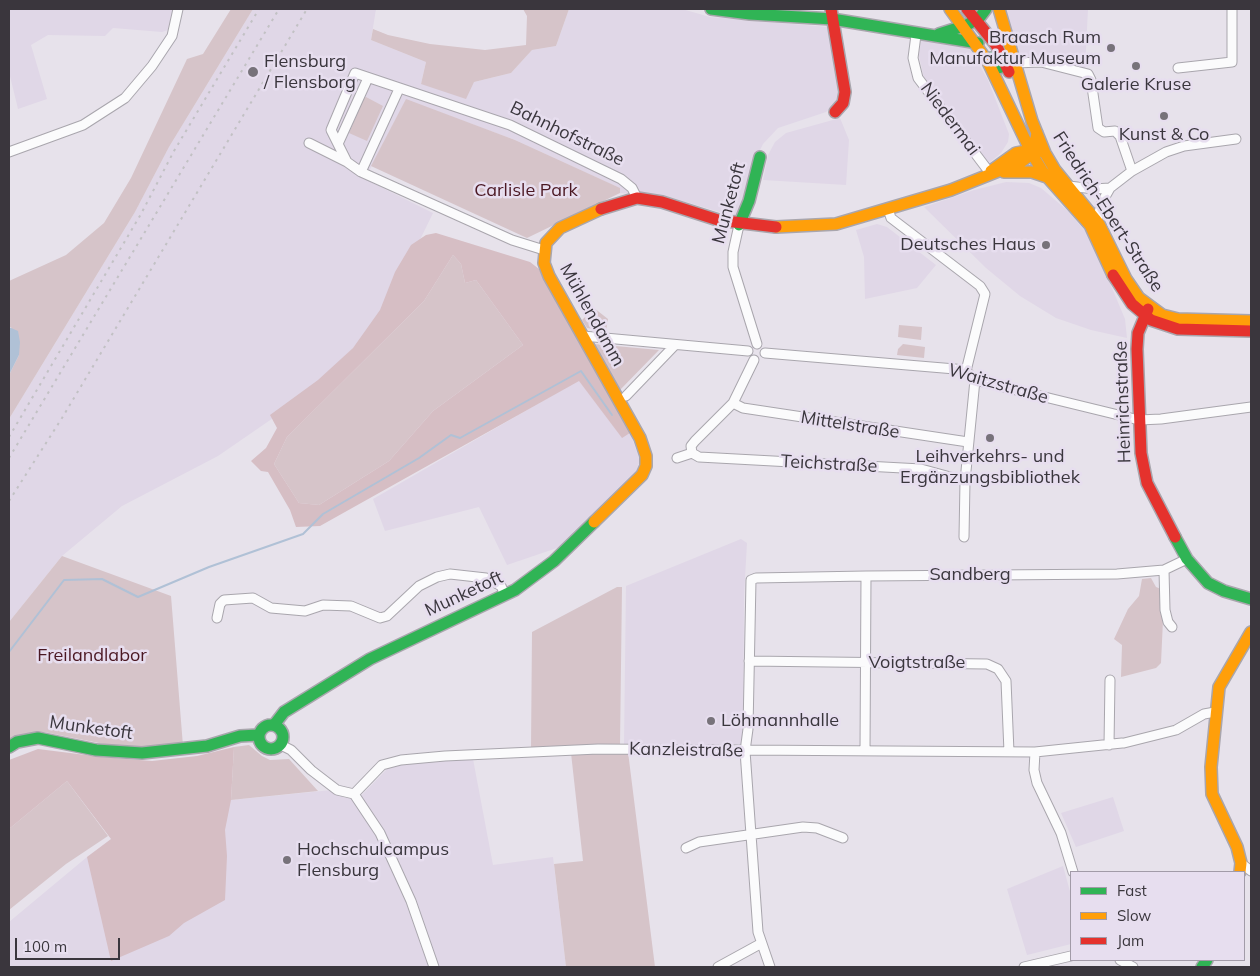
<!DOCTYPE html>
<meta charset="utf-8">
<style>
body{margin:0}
#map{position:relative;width:1260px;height:976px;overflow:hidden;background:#e7e2eb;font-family:Mulish,sans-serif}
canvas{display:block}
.frame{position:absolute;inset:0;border:10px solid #3a363d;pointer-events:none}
.legend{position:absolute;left:1070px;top:871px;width:175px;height:90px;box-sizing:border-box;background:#e7deef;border:1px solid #a29ba8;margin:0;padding:6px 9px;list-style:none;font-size:15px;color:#3a363d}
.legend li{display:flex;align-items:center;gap:10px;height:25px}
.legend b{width:25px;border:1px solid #a29ba8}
.scale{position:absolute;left:15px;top:938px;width:105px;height:22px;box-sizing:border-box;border:2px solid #3a363d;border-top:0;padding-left:6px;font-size:15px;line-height:18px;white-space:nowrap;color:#3a363d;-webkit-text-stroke:4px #e7deef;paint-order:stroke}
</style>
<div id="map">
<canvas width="1260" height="976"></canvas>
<div class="frame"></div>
<ul class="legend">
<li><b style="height:6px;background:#30b455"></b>Fast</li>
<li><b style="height:6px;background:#ff9f0a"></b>Slow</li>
<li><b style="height:6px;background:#e5322d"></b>Jam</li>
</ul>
<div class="scale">100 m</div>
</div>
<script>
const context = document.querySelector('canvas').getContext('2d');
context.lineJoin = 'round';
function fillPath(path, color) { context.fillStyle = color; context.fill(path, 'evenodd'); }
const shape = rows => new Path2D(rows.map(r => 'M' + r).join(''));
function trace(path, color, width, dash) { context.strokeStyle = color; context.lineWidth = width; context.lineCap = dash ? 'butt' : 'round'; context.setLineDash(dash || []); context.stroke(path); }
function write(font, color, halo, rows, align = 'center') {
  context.font = font + ' Mulish,sans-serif'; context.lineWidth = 5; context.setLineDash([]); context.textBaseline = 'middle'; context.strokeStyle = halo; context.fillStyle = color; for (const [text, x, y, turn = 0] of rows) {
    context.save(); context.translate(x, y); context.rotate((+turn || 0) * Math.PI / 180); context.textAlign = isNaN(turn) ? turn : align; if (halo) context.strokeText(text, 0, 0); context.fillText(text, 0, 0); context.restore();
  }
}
fillPath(shape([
 [9,9,173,9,171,29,162,32,113,28,105,36,48,35,31,45,47,99,18,109,9,72],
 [253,9,376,9,371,40,426,62,421,84,474,82,511,73,532,50,556,46,569,9,682,9,710,17,829,27,839,94,834,106,826,112,778,128,763,144,757,156,739,218,666,196,620,193,619,188,515,140,406,100,365,179,433,213,381,320,308,394,218,456,122,506,62,556,9,622,9,419,135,212,169,147],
 [1004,9,1088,9,1085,70,1017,53],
 [921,39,970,49,988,80,1009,134,1008,142,1001,153,988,164,924,78,919,56],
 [840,118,849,140,846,185,763,180,768,155,775,142,786,133],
 [1006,182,1029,183,1041,188,1068,211,1091,238,1125,319,1127,338,1091,330,1056,318,1020,296,986,268,924,207,974,190],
 [877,224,887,227,936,265,917,288,865,299,864,257,856,230],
 [579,380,622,437,630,433,640,460,637,471,627,485,560,547,507,565,479,507,385,531,373,499],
 [741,539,747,543,744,596,743,744,624,745,626,586],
 [473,759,493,865,553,857,566,967,9,967,9,922,87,857,161,803,166,816,231,800,332,790,345,798,360,797,389,767,402,763],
 [1113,797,1124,831,1076,847,1061,813],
 [1063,866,1071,895,1071,944,1027,955,1007,889]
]), '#e0d7e7');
fillPath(shape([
 [231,9,253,9,169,147,135,212,9,419,9,375,19,355,11,327,9,327,9,281,66,255,104,223,131,178,187,59,203,54],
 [523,9,569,9,556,46,532,50,511,73,474,82,466,99,421,84,426,62,371,40,373,29,388,35,430,44,485,50,526,45,527,16],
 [364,98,366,97,383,106,367,141,349,133],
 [406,99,515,140,620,188,620,193,527,238,371,166],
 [453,255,461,264,465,283,476,280,523,345,433,411,389,461,319,505,299,503,274,464,287,437,424,301],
 [594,308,608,319,606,331,587,328,582,320],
 [899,325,922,327,921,340,898,337],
 [594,344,659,350,620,390],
 [903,344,925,347,924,358,897,355,898,349],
 [62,556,171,596,183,746,140,747,109,745,44,732,9,740,9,622],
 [1151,578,1156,587,1161,589,1163,620,1161,663,1156,668,1121,677,1122,645,1114,639,1128,609,1139,596,1142,579],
 [617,587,622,587,620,745,573,745,531,748,532,632],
 [249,745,262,756,270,760,289,759,318,791,231,800,234,747],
 [628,752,655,967,566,967,554,864,583,861,571,753],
 [67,781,108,836,66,864,9,910,9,829]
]), '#d6c4c9');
fillPath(shape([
 [436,233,530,262,539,269,630,433,622,438,579,381,320,526,296,527,290,510,268,472,261,471,251,461,266,448,277,428,270,415,318,380,353,348,380,310,395,272,411,245,426,235],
 [453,255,461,264,465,283,476,280,523,345,433,411,389,461,319,505,299,503,274,464,287,437,424,301],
 [234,747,231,800,225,830,227,856,225,900,184,923,169,936,111,961,87,857,111,839,67,781,9,829,9,760,38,749,102,757,152,761,197,756]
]), '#d6bec4');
fillPath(shape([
 [9,327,18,331,20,342,19,355,9,375]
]), '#b0c1d6');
trace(shape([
 [9,652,64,580,102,579,138,597,209,567,303,534,323,514,419,458,451,435,460,438,581,371,612,415]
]), '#b0c1d6', 2);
const street = shape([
 [916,35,913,58,918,78,990,173],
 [1015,63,1041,62,1088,74,1091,80,1098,128,1104,132,1115,131,1120,136,1132,171],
 [1178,68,1232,62,1232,9],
 [309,143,347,162,361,172,512,240,544,250],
 [338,144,368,78],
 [9,152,83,125,125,98,152,66,172,36,178,9],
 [347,162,331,130,355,73,510,125,621,179,632,188,637,198],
 [361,172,399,89],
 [1069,186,1094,189,1110,188],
 [888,209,891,218,980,286,985,294,966,371],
 [739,225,733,252,733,267,757,344],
 [1096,226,1101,204,1110,188,1132,171,1166,152,1184,146,1236,139],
 [583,336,748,351],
 [765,353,955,369,966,371,975,380,1139,420,1161,419,1251,407],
 [626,396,675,345],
 [733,403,743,408,968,442],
 [692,453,699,457,921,469,965,481],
 [692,453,691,446,695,441,733,403,754,360],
 [677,458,692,453],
 [964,537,965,481,975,380],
 [1164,570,1165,610,1168,622,1172,627],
 [217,618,220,604,224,600,253,598,271,608,305,611,323,605,351,606,380,618,387,616,419,586,437,577,450,574,486,578,501,586,505,595],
 [749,661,987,664,998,669,1006,681,1009,752],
 [1124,743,1176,730,1204,714,1215,712],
 [281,745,291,750,311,770,337,790,354,794,382,765,401,760,445,756,598,749,1035,752,1122,743],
 [1109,745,1110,680],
 [865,751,866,576],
 [1035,752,1034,770,1037,783,1061,833,1073,872],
 [354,794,380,833,411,901,434,967],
 [686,848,699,842,803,827,817,828,843,838],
 [1241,863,1251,871],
 [1120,960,1133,967],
 [718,967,760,944],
 [770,967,758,932,745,751,748,729,751,580,756,578,866,576,1117,574,1164,570,1187,559],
 [1024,967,1071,956]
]);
const fast = shape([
 [711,9,750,14,832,19,978,43],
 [939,34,967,25,980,17,986,9],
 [991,58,998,68,1015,63],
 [739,225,749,201,760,157],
 [1175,537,1187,559,1208,583,1224,591,1251,599],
 '259 737a12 12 0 1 1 24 0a12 12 0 1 1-24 0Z',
 [274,725,284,712,370,659,515,590,554,561,594,522],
 [9,747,17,742,38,738,96,750,142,753,207,746,240,736,258,735],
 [1202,967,1207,960]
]);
const slow = shape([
 [950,9,988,62,1032,154,1043,172,1090,225,1113,275],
 [999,9,1032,121,1045,153,1055,170,1099,224,1126,279,1139,298,1162,315,1178,319,1251,321],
 [991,171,1016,153,1026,151,1036,154],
 [1004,172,1032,172,1047,177],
 [776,227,836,224,951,190,1021,162,1033,153,1037,133],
 [594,522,642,475,646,466,646,456,640,438,549,276,544,263,546,243,560,228,601,209],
 [1240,872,1241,863,1237,847,1212,794,1211,767,1219,687,1251,632]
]);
const jam = shape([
 [831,9,845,92,843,103,835,112],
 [967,9,996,45,1009,72],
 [601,209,637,198,662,202,718,220,776,227],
 [1113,275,1132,304,1151,320,1178,329,1251,331],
 [1148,309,1138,333,1137,349,1141,453,1147,483,1175,537]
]);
trace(street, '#a9a6ad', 11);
trace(fast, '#a9a6ad', 14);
trace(slow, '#a9a6ad', 14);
trace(jam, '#a9a6ad', 14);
trace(street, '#fbfbfc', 9);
trace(fast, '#30b455', 11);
trace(slow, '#ff9f0a', 11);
trace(jam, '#e5322d', 11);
trace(shape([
 [9,437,141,214,174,151,259,9],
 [9,458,279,9],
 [9,501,62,418,307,9]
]), '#c2c1c4', 2, [2.5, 5]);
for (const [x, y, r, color] of [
 [1111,48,5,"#77727a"],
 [1136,66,5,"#77727a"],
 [253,72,6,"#77727a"],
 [1164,116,5,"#77727a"],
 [1046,245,5,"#77727a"],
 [990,438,5,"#77727a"],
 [711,721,5,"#77727a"],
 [287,860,5,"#77727a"]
]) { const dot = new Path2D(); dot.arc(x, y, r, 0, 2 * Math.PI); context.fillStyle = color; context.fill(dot); trace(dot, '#e7deef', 2); }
write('18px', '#3a363d', '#e7deef', [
 ["Braasch Rum",1101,38,"right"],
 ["Manufaktur Museum",1101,59,"right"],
 ["Flensburg",264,62],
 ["/ Flensborg",264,83],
 ["Galerie Kruse",1136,85,"center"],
 ["Kunst & Co",1164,135,"center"],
 ["Deutsches Haus",1036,245,"right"],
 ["Leihverkehrs- und",990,457,"center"],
 ["Ergänzungsbibliothek",990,478,"center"],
 ["Löhmannhalle",721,721],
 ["Hochschulcampus",297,850],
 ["Flensburg",297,871]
], 'left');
write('18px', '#3a363d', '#e7deef', [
 ["Niedermai",950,119,53],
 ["Bahnhofstraße",567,134,26],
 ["Munketoft",729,203,-75],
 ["Friedrich-Ebert-Straße",1108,212,57],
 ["Mühlendamm",592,315,61],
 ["Waitzstraße",998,384,16],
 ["Heinrichstraße",1123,402,-92],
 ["Mittelstraße",850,425,9],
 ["Teichstraße",829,464,3],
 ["Sandberg",970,575],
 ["Munketoft",464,594,-25],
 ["Voigtstraße",917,663],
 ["Munketoft",91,728,8],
 ["Kanzleistraße",686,750,1]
]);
write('18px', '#4b1823', '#e7deef', [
 ["Carlisle Park",526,191],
 ["Freilandlabor",92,656]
]);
</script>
